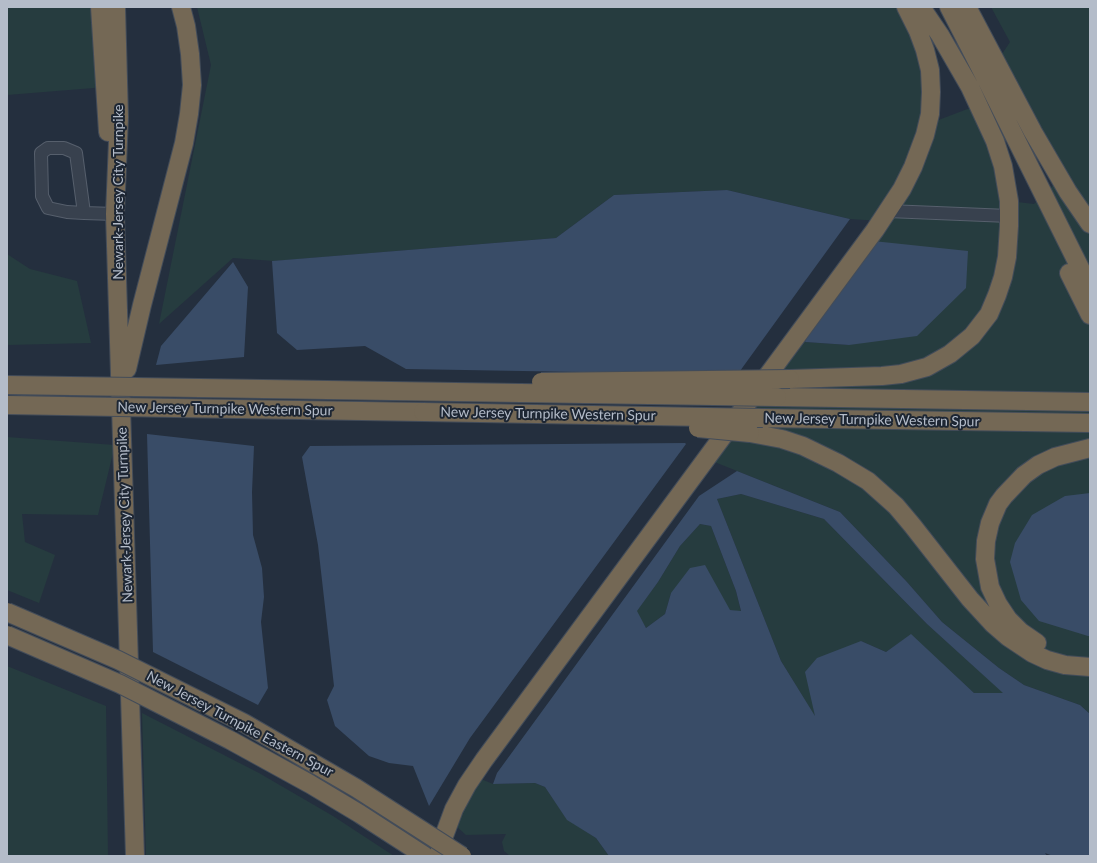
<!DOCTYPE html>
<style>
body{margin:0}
#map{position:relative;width:1097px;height:863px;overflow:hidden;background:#242f3e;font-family:Lato,sans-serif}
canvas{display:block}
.frame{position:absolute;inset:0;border:8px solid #b4bcc9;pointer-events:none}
</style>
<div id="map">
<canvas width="1097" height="863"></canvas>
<div class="frame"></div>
</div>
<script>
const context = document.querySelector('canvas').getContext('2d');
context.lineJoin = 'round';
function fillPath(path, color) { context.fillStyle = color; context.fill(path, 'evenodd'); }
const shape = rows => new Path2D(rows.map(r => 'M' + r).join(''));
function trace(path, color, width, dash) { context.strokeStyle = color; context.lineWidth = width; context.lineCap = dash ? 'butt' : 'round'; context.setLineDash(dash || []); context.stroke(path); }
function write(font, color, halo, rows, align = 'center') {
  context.font = font + ' Lato,sans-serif'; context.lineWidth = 4; context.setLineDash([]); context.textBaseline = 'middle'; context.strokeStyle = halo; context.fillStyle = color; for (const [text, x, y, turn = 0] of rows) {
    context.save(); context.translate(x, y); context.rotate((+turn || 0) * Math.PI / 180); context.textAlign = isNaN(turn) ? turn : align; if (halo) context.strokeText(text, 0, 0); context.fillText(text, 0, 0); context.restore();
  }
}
fillPath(shape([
 [7,7,92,7,106,87,7,95],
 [197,7,906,7,918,31,928,124,978,105,1009,201,1034,204,1067,172,1000,57,1010,42,991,7,1090,7,1090,714,1080,705,1024,685,999,668,942,622,907,582,840,512,712,461,805,342,849,345,873,241,881,221,850,219,727,190,614,195,556,238,274,261,233,258,159,324,211,65],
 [7,254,30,269,77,281,91,343,7,345],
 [7,437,115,445,98,515,22,514,25,542,55,555,39,603,7,590],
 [741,494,824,519,927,624,1004,693,974,693,911,635,886,652,861,641,816,718,781,661,717,499],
 [700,524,711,526,736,591,741,612,730,610,671,593,665,614,646,628,636,612,658,582,680,546],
 [7,666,106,706,108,856,7,856],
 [142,713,259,773,333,816,394,856,146,856],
 [481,779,493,784,535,783,545,787,567,819,596,838,609,856,510,856,504,851,502,842,506,834,466,835,456,826,462,811]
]), '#263c3f');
fillPath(shape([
 [727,190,850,219,740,371,697,371,696,374,406,369,365,346,297,350,277,333,272,261,556,238,614,195],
 [873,241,968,251,966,288,917,336,849,345,805,342,810,331],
 [233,262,248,287,244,357,156,365,161,346],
 [147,434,254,446,252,492,253,535,262,568,264,597,261,622,268,688,258,705,153,652],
 [685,443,686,444,470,738,429,806,413,766,389,763,369,756,335,726,327,700,334,686,318,545,302,457,310,446],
 [737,471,840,512,907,582,942,622,999,668,1024,685,1080,705,1090,714,1090,856,1053,856,1045,853,1047,856,609,856,596,838,567,820,545,787,535,783,493,784,497,773,699,496],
 [741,494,824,519,927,624,1003,693,974,693,911,634,886,652,861,641,817,658,805,672,815,716,781,661,717,499],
 [700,524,711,526,736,591,741,611,730,610,705,565,690,568,671,593,665,614,646,628,637,611,658,582,680,546],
 [1090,493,1090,636,1088,636,1039,621,1021,600,1010,562,1015,543,1032,515,1065,496]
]), '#394c67');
const minor = shape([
 [888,211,1009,216],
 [84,213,76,153,64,148,48,148,41,153,42,196,48,208,67,212,84,213,115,214]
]);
const highway = shape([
 [100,7,108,132],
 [116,7,119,117,115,214,135,856],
 [949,7,986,79,1090,288],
 [967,7,1033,132,1068,192,1090,224],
 [1069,273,1090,315],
 [127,369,142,305,184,143,189,114,192,85,190,54,186,26,181,7],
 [790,379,882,376,901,374,927,367,950,354,972,336,989,314,997,295,1003,277,1007,257,1009,226,1009,201,1003,166,995,141,970,87,940,35,921,7],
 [777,397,1090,402],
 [175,408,423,412],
 [763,418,1090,423],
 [750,433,782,439,803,446,838,463,868,481,896,506,912,525,970,599,993,624,1008,637,1032,653,1047,660,1065,665,1090,667],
 [1037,643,1021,632,1008,619,998,604,990,587,985,559,986,541,990,523,998,504,1004,496,1024,475,1038,465,1055,457,1090,448],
 [439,856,441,844,454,809,467,785,484,760,875,230,902,189,913,167,925,135,930,114,931,92,930,70,925,50,918,31,906,7]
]);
trace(minor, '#565f6c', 14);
trace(highway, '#434c59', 20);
trace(minor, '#38414e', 12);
trace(highway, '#746855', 18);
const highwayBridge = shape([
 [541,382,790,379],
 [7,385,777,397],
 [7,405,175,408],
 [423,412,763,418],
 [698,428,750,433],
 [7,612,118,660,244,723,356,788,462,856],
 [7,635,120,684,230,740,310,784,360,814,425,856]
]);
trace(highwayBridge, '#434c59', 20, []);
trace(highwayBridge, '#746855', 18);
write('14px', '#b4bcc9', '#1d2633', [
 ["Newark-Jersey City Turnpike",118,192,-90],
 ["New Jersey Turnpike Western Spur",225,409,1],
 ["New Jersey Turnpike Western Spur",548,414,1],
 ["New Jersey Turnpike Western Spur",872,420,1],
 ["Newark-Jersey City Turnpike",125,515,-92],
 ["New Jersey Turnpike Eastern Spur",240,724,28]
]);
</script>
